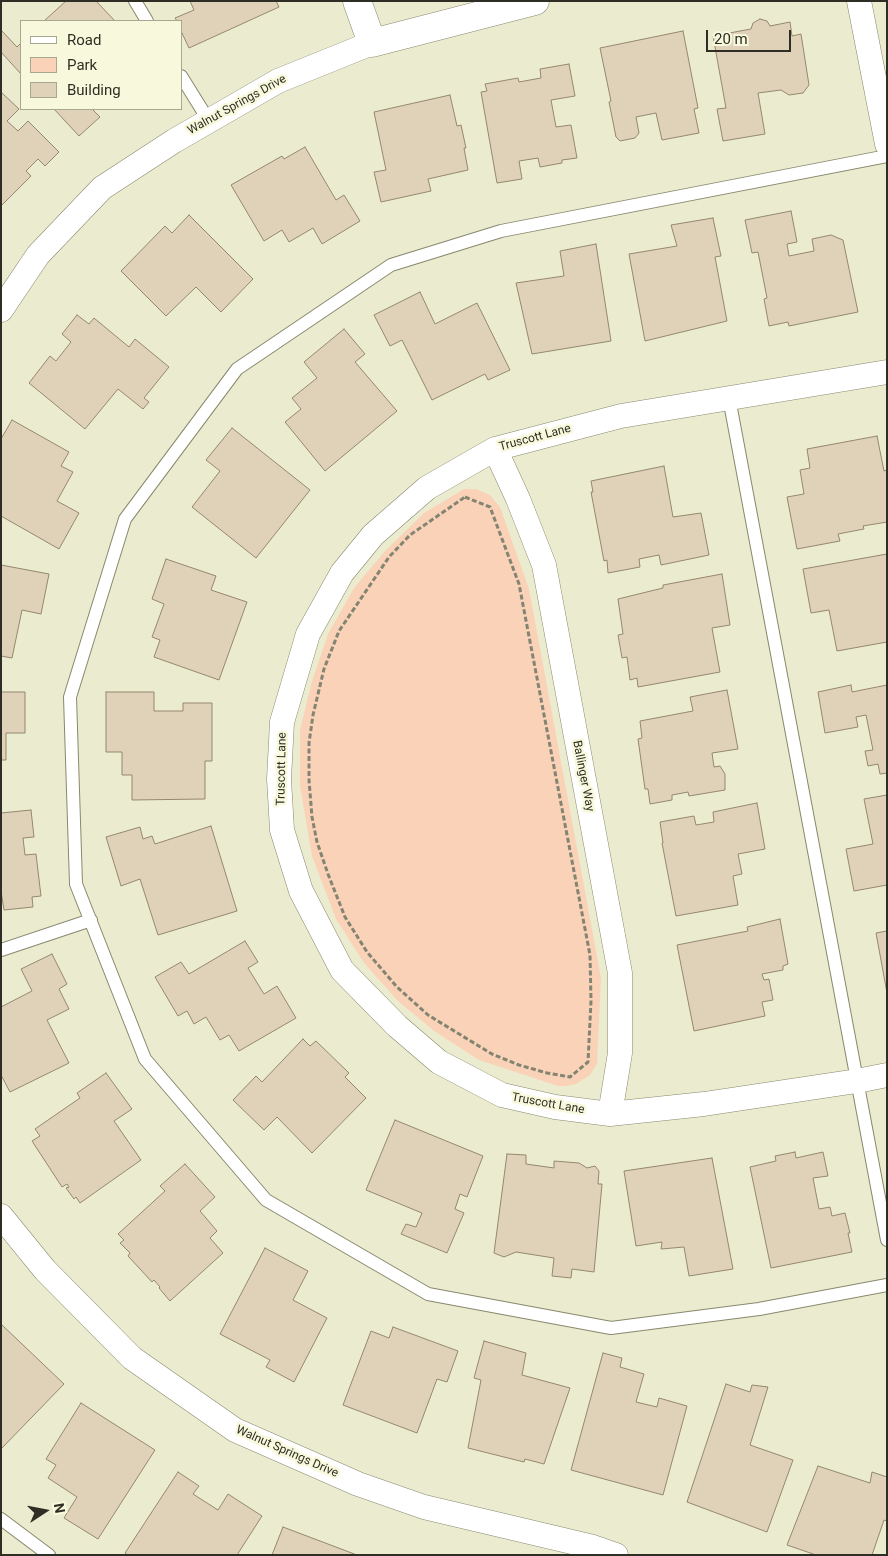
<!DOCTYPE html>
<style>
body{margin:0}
#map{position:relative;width:888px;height:1556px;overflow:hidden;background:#ebeccf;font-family:Roboto,sans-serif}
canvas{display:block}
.frame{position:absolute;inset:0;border:2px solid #2e2e24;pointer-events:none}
.legend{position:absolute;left:20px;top:20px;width:162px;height:90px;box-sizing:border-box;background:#f8f9dc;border:1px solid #a7a892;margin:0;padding:6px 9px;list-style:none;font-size:15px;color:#2e2e24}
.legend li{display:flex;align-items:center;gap:10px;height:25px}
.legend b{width:25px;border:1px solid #a7a892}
.north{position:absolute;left:20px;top:1486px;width:50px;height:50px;-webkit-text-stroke:4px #f8f9dc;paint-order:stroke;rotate:79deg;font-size:14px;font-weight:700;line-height:20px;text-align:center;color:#2e2e24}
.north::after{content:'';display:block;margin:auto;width:18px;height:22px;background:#2e2e24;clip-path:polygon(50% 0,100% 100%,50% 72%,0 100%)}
.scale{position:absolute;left:706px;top:30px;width:85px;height:22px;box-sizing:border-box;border:2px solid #2e2e24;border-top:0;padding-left:6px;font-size:15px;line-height:18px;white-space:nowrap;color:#2e2e24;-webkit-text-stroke:4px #f8f9dc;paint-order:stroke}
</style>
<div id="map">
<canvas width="888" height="1556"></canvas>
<div class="frame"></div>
<ul class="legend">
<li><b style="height:6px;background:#fff"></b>Road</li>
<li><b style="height:14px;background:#fad2b7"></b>Park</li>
<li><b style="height:14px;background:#e0d2b9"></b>Building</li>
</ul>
<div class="north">N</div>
<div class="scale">20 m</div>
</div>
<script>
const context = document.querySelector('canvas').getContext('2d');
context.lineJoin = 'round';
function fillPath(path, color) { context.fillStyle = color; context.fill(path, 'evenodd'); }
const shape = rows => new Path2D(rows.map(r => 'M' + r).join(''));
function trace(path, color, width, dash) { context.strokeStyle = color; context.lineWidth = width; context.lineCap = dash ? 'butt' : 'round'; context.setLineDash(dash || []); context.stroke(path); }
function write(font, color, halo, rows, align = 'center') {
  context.font = font + ' Roboto,sans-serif'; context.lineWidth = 5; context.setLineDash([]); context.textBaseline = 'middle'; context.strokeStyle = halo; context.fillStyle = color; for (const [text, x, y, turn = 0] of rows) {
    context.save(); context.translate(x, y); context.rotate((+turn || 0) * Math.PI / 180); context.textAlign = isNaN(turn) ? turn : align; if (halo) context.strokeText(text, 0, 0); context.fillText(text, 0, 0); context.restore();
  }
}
fillPath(shape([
 [464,489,476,489,490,495,500,507,529,589,601,978,597,1064,590,1075,576,1084,567,1086,558,1086,479,1060,434,1031,398,1001,364,963,336,919,312,856,300,786,300,730,312,681,328,634,354,588,385,551,424,513]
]), '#fad2b7');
const building = shape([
 [66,1,96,1,115,21,44,21,66,1],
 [190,1,276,1,279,7,189,48,181,31,181,21,177,21,175,18,194,10,190,1],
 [760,19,767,21,770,26,790,22,792,36,801,34,809,85,803,93,789,95,781,90,758,93,765,134,723,141,717,109,726,108,713,36,751,29,753,23,760,19],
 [1,30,17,47,21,43,21,74,1,52,1,30],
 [683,31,698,108,694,109,699,133,662,140,656,113,636,117,639,133,635,138,620,141,616,137,609,102,611,101,600,48,683,31],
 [569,64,575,96,551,100,556,127,571,125,577,158,562,160,562,163,540,167,538,158,519,161,522,179,497,183,481,92,487,91,485,84,518,78,519,82,541,78,540,69,569,64],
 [1,92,19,109,7,121,18,131,28,121,59,152,45,166,38,159,26,171,31,176,1,206,1,92],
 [450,95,457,126,461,125,466,148,464,148,468,170,428,179,431,191,381,202,374,172,386,170,374,112,450,95],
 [54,109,92,109,100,117,79,136,54,109],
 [305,147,336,200,344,195,360,221,322,244,313,228,289,242,282,230,264,241,231,185,282,156,284,159,305,147],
 [791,211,797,242,787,244,789,256,814,251,812,239,831,235,843,240,858,312,789,326,788,322,769,326,764,299,767,298,758,252,752,253,745,220,791,211],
 [189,215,253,279,221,312,196,287,166,316,121,271,165,226,172,233,189,215],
 [713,218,721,256,715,257,727,321,645,341,629,254,677,246,671,225,713,218],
 [596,244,611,341,532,354,516,283,564,276,560,251,596,244],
 [420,292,435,324,477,303,510,370,488,380,485,374,432,400,402,340,390,346,374,315,420,292],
 [77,315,89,324,94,318,129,347,135,339,169,367,144,398,149,402,143,409,118,389,85,429,29,383,50,356,56,361,71,342,62,334,77,315],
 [344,329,365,354,355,362,397,411,325,471,285,422,301,409,292,398,317,378,304,362,344,329],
 [12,420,69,452,61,466,73,472,57,501,79,513,59,549,1,516,1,439,12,420],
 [232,428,310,490,256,558,192,507,220,471,206,460,232,428],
 [877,436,884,471,887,470,887,522,863,526,864,529,838,534,840,541,797,549,787,497,804,494,800,470,810,468,807,449,877,436],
 [664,466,673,517,701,513,709,555,661,565,659,555,639,559,640,567,608,573,607,560,604,561,591,492,593,492,591,481,664,466],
 [887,554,887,642,837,651,829,610,811,613,803,569,887,554],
 [166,559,216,576,211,590,247,602,219,680,154,657,160,640,152,637,164,604,152,599,166,559],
 [1,565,49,574,41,614,22,610,12,658,1,656,1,565],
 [722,574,730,625,712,628,720,672,638,687,637,678,630,680,627,657,622,658,618,635,623,634,618,599,663,588,663,585,722,574],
 [851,685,852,692,887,685,887,773,880,774,878,764,868,766,865,751,873,750,866,715,856,717,858,727,825,733,818,692,851,685],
 [727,690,738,749,712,753,714,767,720,766,725,774,725,790,689,796,688,792,672,795,672,800,650,804,648,789,645,789,638,739,642,738,640,721,693,711,690,697,727,690],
 [1,692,25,692,25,733,6,733,6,760,1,760,1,692],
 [106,692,154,692,154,711,183,711,183,703,212,703,212,761,205,761,205,799,132,800,132,775,122,775,122,752,106,752,106,692],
 [887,795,887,885,854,891,846,849,873,844,864,799,887,795],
 [757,803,765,849,738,854,742,874,733,876,738,905,676,916,662,843,663,843,660,822,694,816,696,825,714,822,713,812,757,803],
 [31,810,34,837,23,838,25,855,36,854,41,896,32,897,33,907,4,910,1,891,1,813,31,810],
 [211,826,237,911,158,935,140,879,121,886,106,837,140,827,143,839,152,836,155,844,211,826],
 [780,919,788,964,783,966,783,970,762,974,764,980,769,979,773,1000,762,1002,765,1016,694,1031,677,945,748,931,747,927,780,919],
 [887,931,887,993,876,933,887,931],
 [245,941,258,962,248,968,264,994,277,986,296,1018,239,1051,229,1035,220,1040,206,1017,194,1024,187,1011,178,1016,155,977,181,962,189,974,245,941],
 [52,954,67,984,59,989,69,1009,47,1020,69,1063,10,1092,1,1075,1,1007,32,991,21,969,52,954],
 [303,1039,310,1046,316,1041,349,1073,345,1077,366,1098,312,1153,277,1117,264,1130,233,1100,256,1076,262,1082,303,1039],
 [106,1073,132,1109,114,1121,141,1160,80,1203,76,1197,74,1199,66,1188,69,1187,67,1184,62,1187,32,1141,40,1136,35,1129,80,1098,77,1093,106,1073],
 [395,1120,483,1156,467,1197,460,1194,455,1209,464,1213,447,1253,401,1234,406,1224,416,1227,422,1213,366,1190,395,1120],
 [795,1152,796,1158,823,1152,828,1176,813,1178,819,1209,830,1207,832,1216,845,1213,850,1233,848,1233,852,1252,771,1268,750,1167,776,1161,775,1156,795,1152],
 [507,1154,526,1155,526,1164,554,1168,554,1161,579,1163,587,1168,595,1166,599,1171,598,1184,602,1184,594,1272,572,1269,571,1278,552,1276,554,1258,516,1252,504,1257,494,1253,507,1154],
 [712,1158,733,1269,689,1276,684,1247,661,1249,662,1242,636,1246,624,1171,712,1158],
 [185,1164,215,1197,200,1211,217,1231,210,1238,223,1253,170,1301,159,1288,160,1287,154,1280,152,1282,128,1256,130,1253,120,1243,124,1240,118,1234,165,1191,160,1186,185,1164],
 [265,1248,308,1271,293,1300,327,1318,294,1382,266,1367,270,1360,220,1334,265,1248],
 [1,1324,64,1384,1,1449,1,1324],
 [393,1327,458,1351,447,1382,437,1379,417,1433,343,1405,371,1331,389,1338,393,1327],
 [484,1341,526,1353,522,1375,570,1388,544,1464,525,1459,524,1462,468,1448,481,1380,474,1378,484,1341],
 [603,1353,622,1358,620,1367,644,1374,636,1402,657,1407,659,1398,687,1406,663,1495,571,1470,603,1353],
 [726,1384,750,1392,752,1385,768,1387,750,1445,793,1460,767,1532,687,1502,726,1384],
 [81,1403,155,1450,98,1539,64,1518,77,1497,48,1478,56,1465,46,1459,81,1403],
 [818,1466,870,1483,872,1472,887,1477,887,1521,884,1520,872,1555,816,1555,787,1545,818,1466],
 [178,1472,199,1486,193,1494,218,1510,228,1494,262,1516,237,1555,128,1555,125,1553,178,1472],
 [283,1527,357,1555,272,1555,283,1527]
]);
fillPath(building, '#e0d2b9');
trace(building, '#94876f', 1);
const service = shape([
 [135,1,147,21],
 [181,76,209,121],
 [887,156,501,231,391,265,237,369,125,519,70,697,76,884,145,1059,266,1200,428,1294,611,1328,759,1309,887,1285],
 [729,398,887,1240],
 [1,950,91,920],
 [1,1519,49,1555]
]);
const minor = shape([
 [859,1,887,144],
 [1,310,38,255,102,188,174,141,278,81,372,43],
 [887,372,621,416,495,449,427,488,373,535,342,573,308,634,282,722,279,779,282,830,301,891,342,970,397,1026,439,1062,502,1095,555,1107,610,1114,704,1104,857,1081,887,1075],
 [495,449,518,499,544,565,620,973,620,1053,610,1114],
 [1,1216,45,1270,132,1358,235,1430,358,1484,424,1507,593,1547,616,1555]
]);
const tertiary = shape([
 [357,1,372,43,535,1]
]);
trace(service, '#88886e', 14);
trace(minor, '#88886e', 25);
trace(tertiary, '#88886e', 29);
trace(shape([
 [465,497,490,507,519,584,590,955,591,1001,588,1062,570,1077,547,1073,519,1065,492,1054,428,1015,397,987,367,952,345,917,328,874,317,842,312,817,309,780,309,743,313,715,324,669,339,631,389,557,410,535,465,497]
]), '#848472', 3, [5, 2.5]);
trace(service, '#fff', 12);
trace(minor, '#fff', 24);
trace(tertiary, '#fff', 28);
write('12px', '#2e2e24', '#f8f9dc', [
 ["Walnut Springs Drive",237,105,-29],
 ["Truscott Lane",535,438,-15],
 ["Truscott Lane",282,769,-89],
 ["Ballinger Way",583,776,79],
 ["Truscott Lane",548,1104,10],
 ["Walnut Springs Drive",287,1452,24]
]);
</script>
